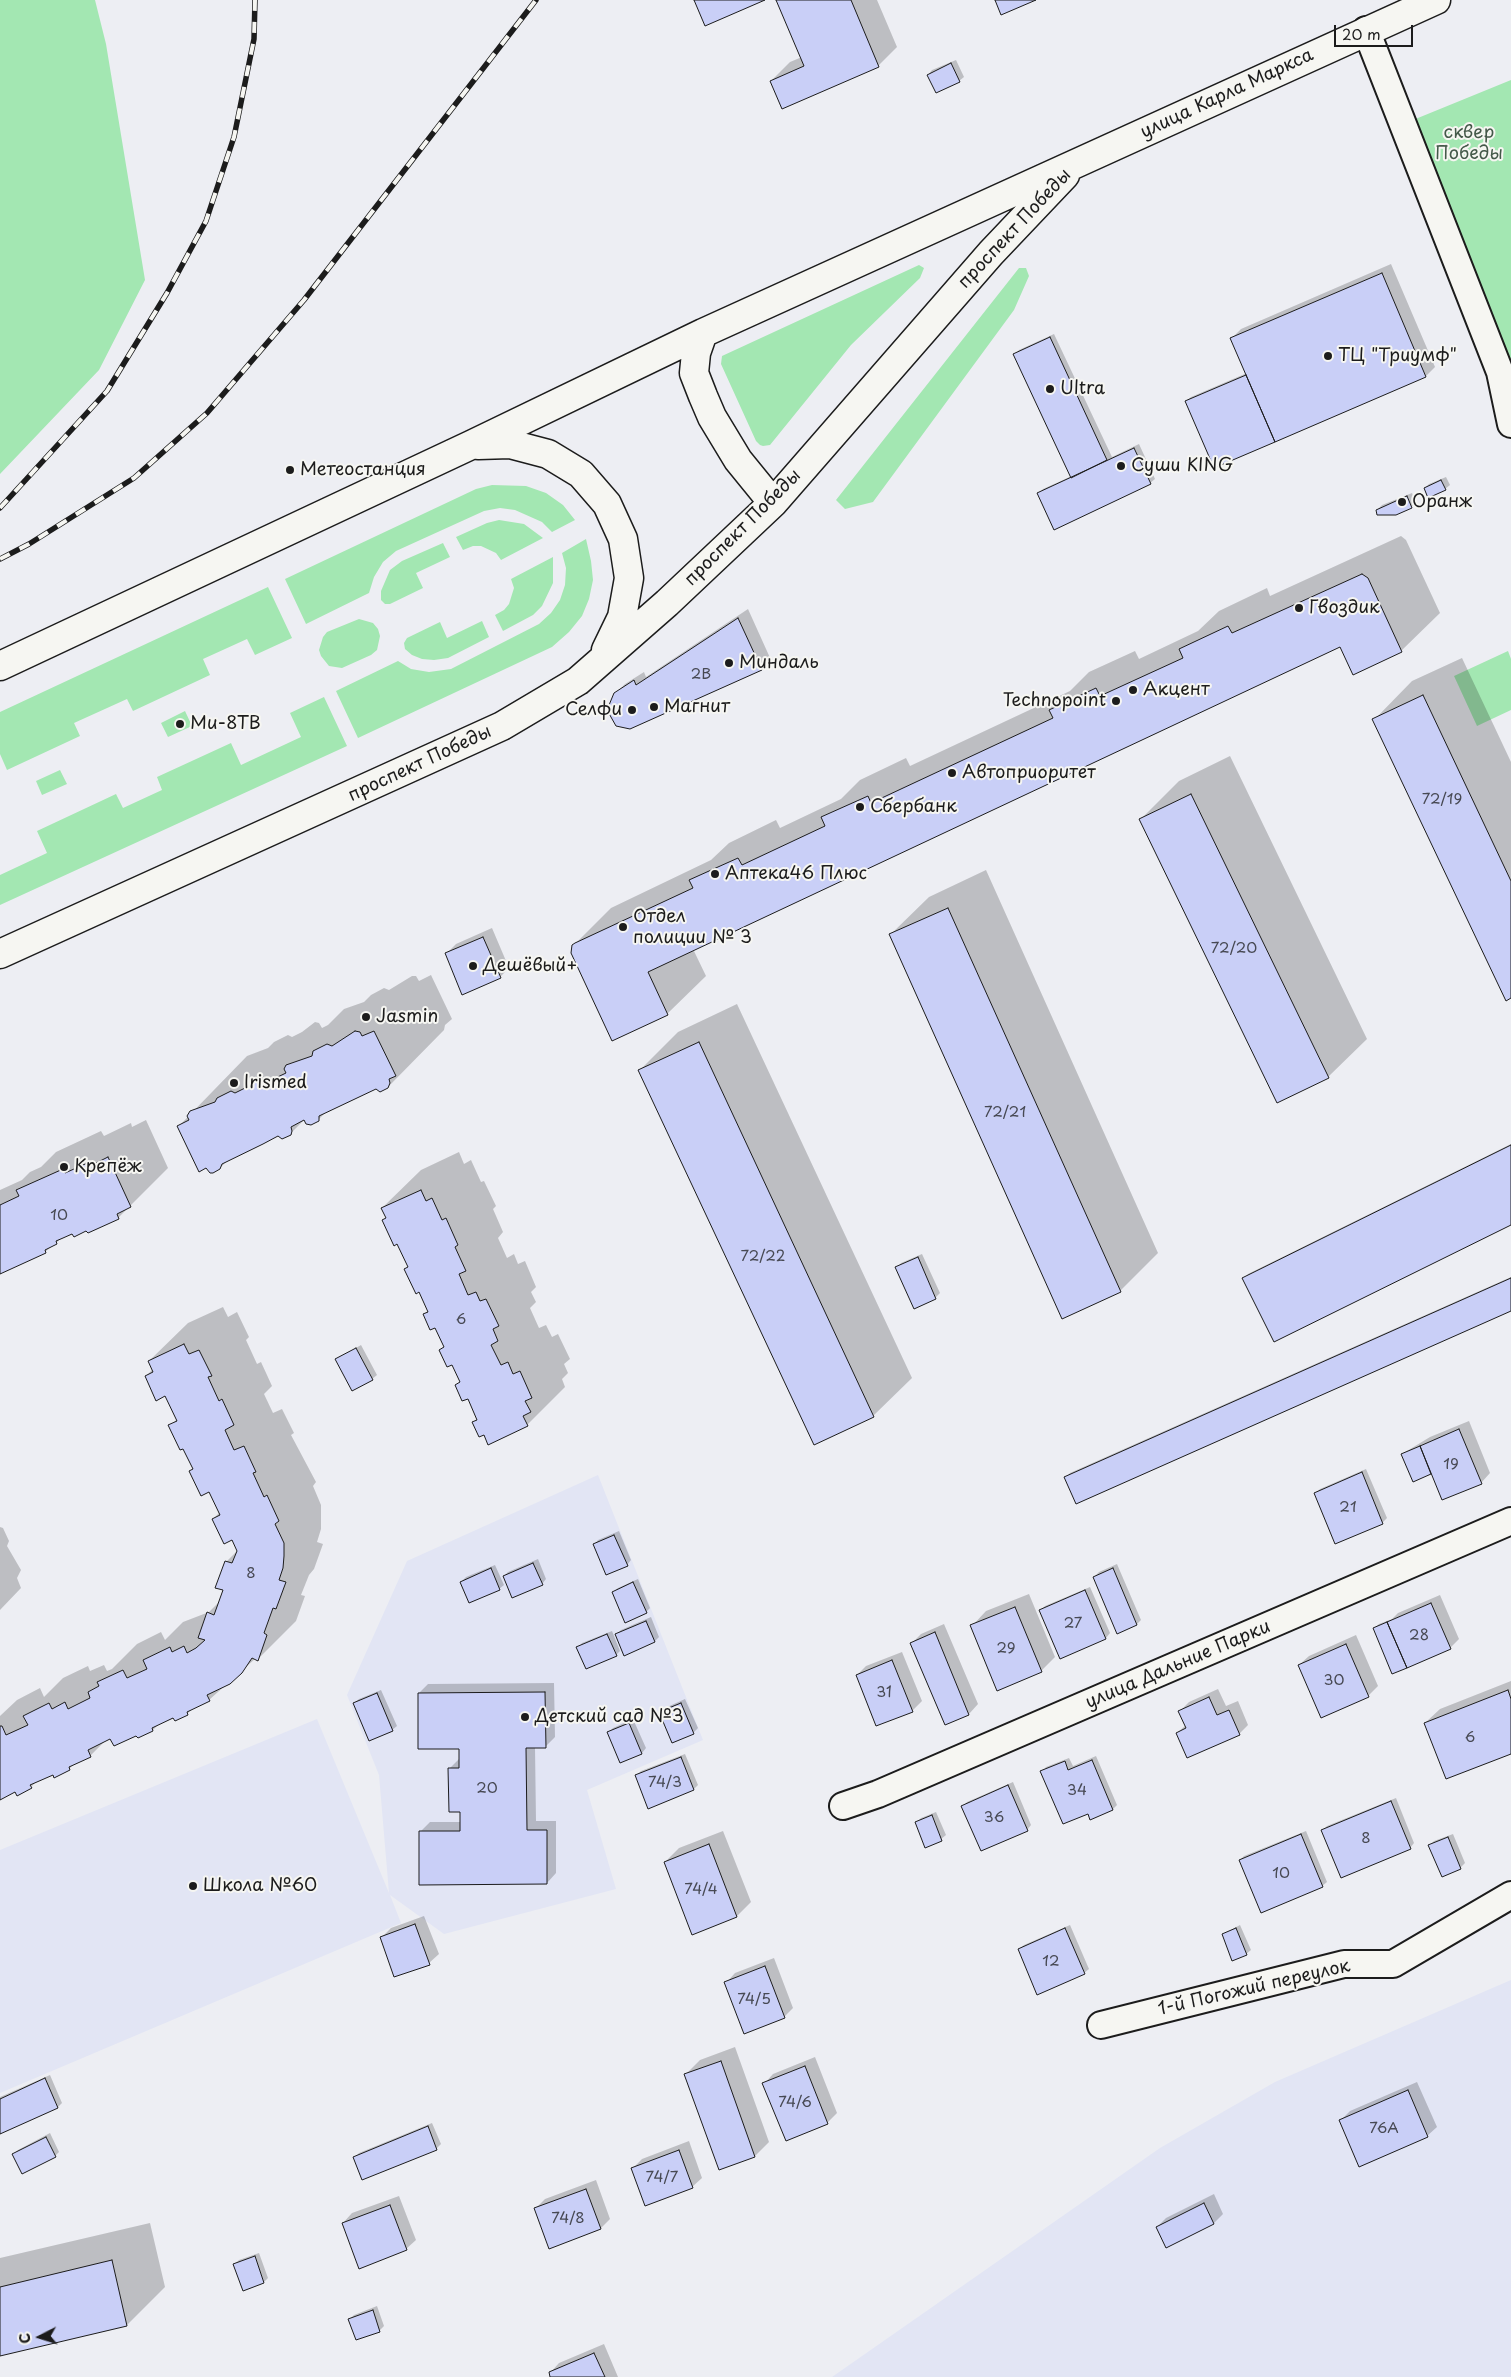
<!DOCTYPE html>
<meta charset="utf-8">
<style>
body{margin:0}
#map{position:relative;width:1511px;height:2377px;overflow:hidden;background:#edeef3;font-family:"Playpen Sans",sans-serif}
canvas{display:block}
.north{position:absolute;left:15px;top:2312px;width:50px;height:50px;-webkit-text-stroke:4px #f6f6f2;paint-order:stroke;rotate:265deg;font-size:14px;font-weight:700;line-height:20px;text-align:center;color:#1c1c1c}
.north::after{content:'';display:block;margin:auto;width:18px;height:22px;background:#1c1c1c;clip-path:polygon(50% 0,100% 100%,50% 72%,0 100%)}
.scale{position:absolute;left:1334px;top:25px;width:79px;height:22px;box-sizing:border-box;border:2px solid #1c1c1c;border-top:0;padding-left:6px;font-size:15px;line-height:18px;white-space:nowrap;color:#1c1c1c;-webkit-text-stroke:4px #f6f6f2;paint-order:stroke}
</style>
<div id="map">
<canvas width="1511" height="2377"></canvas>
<div class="north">С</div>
<div class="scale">20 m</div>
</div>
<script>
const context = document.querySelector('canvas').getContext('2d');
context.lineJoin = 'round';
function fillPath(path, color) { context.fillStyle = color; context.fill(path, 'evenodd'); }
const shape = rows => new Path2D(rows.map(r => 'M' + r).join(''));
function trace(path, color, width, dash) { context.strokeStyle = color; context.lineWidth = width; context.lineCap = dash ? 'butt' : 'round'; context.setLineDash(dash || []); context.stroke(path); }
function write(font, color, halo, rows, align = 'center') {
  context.font = font + ' "Playpen Sans",sans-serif'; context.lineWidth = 4; context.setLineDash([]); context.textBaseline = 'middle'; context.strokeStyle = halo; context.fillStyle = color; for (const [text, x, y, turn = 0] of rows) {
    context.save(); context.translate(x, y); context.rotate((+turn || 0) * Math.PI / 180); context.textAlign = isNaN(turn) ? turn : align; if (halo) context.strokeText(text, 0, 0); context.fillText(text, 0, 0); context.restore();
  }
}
fillPath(shape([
 [598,1475,703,1740,587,1790,616,1889,444,1934,390,1895,401,1923,0,2093,0,1850,317,1719,389,1893,379,1775,347,1695,407,1561],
 [1511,1980,1511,2377,832,2377,1160,2148,1275,2082]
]), '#e2e5f4');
fillPath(shape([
 [0,0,95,0,106,44,145,280,99,370,0,474],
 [1511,80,1511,361,1413,120],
 [919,265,924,268,920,278,851,345,770,445,763,446,760,445,756,441,721,364,722,356],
 [1019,268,1026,268,1029,276,1014,310,873,502,845,509,836,500],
 [492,485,526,486,546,493,563,505,575,520,552,532,542,522,515,510,500,508,484,511,396,551,383,562,374,577,369,593,306,624,285,579,476,489],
 [499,520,524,524,543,538,501,560,496,553,481,546,473,546,463,550,456,537,487,523],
 [586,539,591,561,593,580,589,599,582,616,569,632,552,647,358,738,336,691,398,661,411,669,429,672,451,669,539,624,551,613,560,600,565,585,566,568,562,553],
 [443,543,450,557,416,573,423,588,390,604,385,604,381,600,381,591,390,570,402,561],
 [553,557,553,583,542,606,533,615,503,631,495,615,504,610,509,604,514,588,511,579],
 [268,587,292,638,255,655,247,639,203,659,210,675,133,711,127,699,74,723,80,736,7,770,0,754,0,712],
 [359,619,373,623,378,629,380,636,377,650,371,655,342,668,329,666,321,656,319,650,323,637,327,632],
 [482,621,489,637,448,658,434,660,422,659,412,655,405,649,404,643,407,638,440,622,447,638],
 [1508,651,1511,659,1511,710,1477,726,1454,676],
 [324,697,347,746,0,905,0,875,47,853,37,831,116,794,123,808,162,790,157,777,231,743,241,765,301,737,290,713],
 [185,711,192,726,168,737,161,723],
 [60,770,67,784,42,795,36,781]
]), '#a3e7b2');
fillPath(shape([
 [777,0,877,0,897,47,878,66,771,81,790,62,802,57],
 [956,60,964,77,959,81,928,75,932,70],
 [1391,264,1435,367,1426,376,1214,467,1186,401,1191,397,1247,373,1232,338,1241,329],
 [1054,334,1112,457,1139,444,1155,479,1150,483,1038,494,1043,489,1072,476,1014,355,1019,350],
 [1446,477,1450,485,1445,489,1425,488,1429,484],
 [1412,493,1416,503,1411,507,1377,510,1382,505],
 [1401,536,1406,540,1440,613,1401,651,1353,673,1341,646,693,949,706,976,667,1014,573,946,611,908,711,860,729,843,776,820,780,828,841,799,860,780,906,758,910,766,1070,691,1089,672,1135,651,1139,659,1198,631,1219,611,1267,588,1270,596],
 [748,609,771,660,761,669,615,694,625,684,644,672,646,677],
 [1462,658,1511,762,1511,997,1374,720,1412,681],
 [1230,756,1367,1039,1328,1077,1141,819,1179,781],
 [986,870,1158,1253,1120,1291,890,935,929,897],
 [492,928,509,968,500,977,446,954,456,944],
 [431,975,452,1019,445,1025,444,1030,388,1087,376,1087,327,1111,318,1120,305,1119,290,1134,278,1135,229,1159,220,1168,179,1126,247,1056,268,1048,274,1042,288,1035,292,1037,302,1032,315,1022,319,1023,322,1028,328,1025,344,1009,364,1002,371,995,384,988,389,990,412,976,416,976,419,981],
 [737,1004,912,1378,873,1416,640,1070,678,1032],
 [146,1120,168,1168,118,1218,73,1232,63,1237,45,1252,0,1272,0,1190,22,1180,30,1172,41,1167,56,1152,101,1131,104,1136,131,1123,132,1127],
 [1511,1144,1511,1223,1244,1279,1248,1274],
 [459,1152,464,1164,471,1160,481,1182,484,1181,496,1206,493,1209,503,1232,498,1238,507,1258,514,1254,518,1264,525,1261,536,1287,531,1292,536,1302,530,1308,539,1328,546,1325,552,1337,558,1334,570,1359,564,1364,568,1373,562,1379,565,1387,527,1425,485,1433,473,1422,478,1418,468,1397,457,1385,461,1381,453,1363,440,1350,445,1346,436,1326,424,1314,429,1310,420,1290,406,1269,409,1266,382,1208,421,1170],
 [922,1254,940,1293,935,1298,897,1268,901,1263],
 [1511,1277,1511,1309,1066,1477,1070,1473],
 [223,1307,228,1317,237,1312,249,1337,246,1340,257,1364,261,1362,272,1386,264,1394,273,1413,282,1409,294,1433,291,1435,316,1482,313,1486,321,1505,321,1529,317,1542,323,1544,314,1569,309,1575,301,1595,305,1596,296,1621,258,1659,256,1658,209,1700,194,1707,187,1714,160,1723,153,1730,111,1738,105,1741,90,1756,76,1762,69,1769,53,1773,38,1780,31,1787,16,1791,0,1798,0,1716,17,1700,40,1688,44,1697,63,1678,88,1666,90,1671,104,1665,107,1671,112,1669,137,1644,161,1632,165,1640,183,1622,209,1612,221,1600,224,1589,217,1587,227,1561,238,1550,233,1539,213,1519,220,1512,210,1490,194,1468,170,1426,177,1419,165,1395,146,1376,153,1369,149,1361,188,1323],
 [361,1345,377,1375,372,1379,337,1359],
 [1469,1421,1490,1473,1481,1483,1432,1473,1414,1481,1402,1454,1430,1437],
 [1366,1469,1387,1518,1382,1523,1315,1493,1320,1489],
 [0,1527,3,1528,9,1541,7,1546,21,1570,17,1578,21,1588,0,1610],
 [619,1531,631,1560,627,1565,594,1545,598,1540],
 [538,1559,546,1579,542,1584,504,1576,508,1572],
 [1117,1564,1141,1620,1137,1624,1094,1577,1099,1572],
 [495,1565,504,1585,499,1589,461,1582,466,1577],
 [638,1579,650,1608,646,1612,613,1592,618,1588],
 [1090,1587,1110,1633,1106,1638,1061,1657,1041,1610,1045,1606],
 [1029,1594,1055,1657,1041,1671,972,1626,986,1611],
 [1440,1595,1459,1639,1450,1648,1374,1628,1379,1624,1392,1619,1398,1613],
 [651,1617,659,1637,655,1641,625,1654,617,1634,621,1630],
 [944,1624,978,1704,969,1714,945,1724,912,1643,921,1634],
 [612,1631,620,1651,616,1655,578,1648,582,1643],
 [1356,1635,1378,1686,1368,1696,1321,1716,1299,1665,1309,1656],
 [902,1652,922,1701,912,1711,877,1725,857,1675,866,1666],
 [1511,1681,1511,1752,1425,1723,1440,1709],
 [554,1683,555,1737,545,1747,535,1747,536,1821,556,1821,556,1873,547,1883,420,1832,430,1822,461,1822,461,1811,450,1768,459,1759,460,1747,419,1693,428,1684],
 [1218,1689,1226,1706,1238,1701,1248,1725,1239,1734,1177,1733,1186,1725,1180,1711,1189,1702],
 [381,1690,397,1726,392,1730,354,1703,359,1699],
 [685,1699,698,1728,693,1733,660,1713,665,1708],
 [633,1719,646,1748,642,1753,621,1762,608,1733,613,1728],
 [685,1754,698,1785,694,1789,649,1807,636,1776,641,1771],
 [1096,1756,1117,1805,1113,1809,1091,1818,1088,1812,1042,1772,1046,1767,1069,1758,1073,1766],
 [1013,1782,1031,1825,1027,1830,963,1806,967,1802],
 [1396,1798,1414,1843,1410,1848,1323,1830,1327,1826],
 [936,1812,946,1835,941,1839,916,1823,921,1818],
 [723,1831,751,1902,737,1916,693,1933,665,1862,679,1848],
 [1306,1831,1327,1882,1322,1886,1240,1860,1244,1856],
 [1453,1834,1465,1863,1460,1868,1430,1845,1434,1841],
 [424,1916,439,1954,429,1963,381,1938,391,1928],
 [1070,1925,1089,1969,1084,1973,1019,1949,1024,1945],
 [1240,1925,1251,1950,1246,1954,1223,1934],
 [774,1958,793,2008,784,2017,726,1983,735,1973],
 [735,2047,769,2142,755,2156,686,2074,700,2060],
 [815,2057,837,2113,828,2122,786,2139,764,2084,773,2074],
 [50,2075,62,2103,58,2107,0,2133,0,2097],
 [1417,2082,1437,2127,1427,2136,1341,2120,1350,2111],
 [432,2123,441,2144,437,2148,363,2178,355,2157,359,2153],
 [50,2133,59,2152,55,2156,14,2154,18,2150],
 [689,2141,702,2178,692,2187,633,2168,642,2159],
 [596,2180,610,2219,601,2228,536,2208,545,2199],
 [1214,2194,1223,2214,1214,2223,1166,2246,1157,2227,1166,2218],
 [399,2196,416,2240,406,2249,343,2223,352,2213],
 [150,2223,165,2287,127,2325,0,2355,0,2258],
 [259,2253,268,2278,264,2282,235,2264,239,2260],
 [377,2306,384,2326,379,2331,350,2319,354,2315],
 [604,2344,618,2377,552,2377,550,2373,559,2363]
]), '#0003');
const building = shape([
 [694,0,765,0,705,26,694,0],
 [776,0,851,0,879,67,782,109,770,81,804,66,776,0],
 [995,0,1036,0,1001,15,995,0],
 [951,63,960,82,936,93,927,75,951,63],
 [1382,273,1426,377,1275,442,1230,338,1382,273],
 [1050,337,1107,460,1071,478,1013,354,1050,337],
 [1246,375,1275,442,1214,468,1185,401,1246,375],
 [1134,448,1151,484,1054,530,1037,493,1134,448],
 [1441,480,1446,490,1428,498,1424,488,1441,480],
 [1407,496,1412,508,1396,515,1377,515,1376,510,1407,496],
 [1362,574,1368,578,1402,652,1353,675,1340,647,648,972,668,1015,612,1041,571,953,572,945,575,943,693,888,689,880,738,858,742,865,825,826,821,817,868,796,871,803,1053,718,1049,710,1096,688,1100,696,1183,658,1179,649,1228,626,1232,633,1362,574],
 [738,618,762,670,630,729,616,726,607,710,614,693,634,680,636,685,738,618],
 [1423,695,1511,881,1511,998,1506,1001,1372,719,1423,695],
 [1191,794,1329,1078,1277,1103,1139,819,1191,794],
 [948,908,1121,1292,1062,1319,889,934,948,908],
 [483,937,501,978,462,995,445,953,483,937],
 [355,1031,360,1032,362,1036,374,1031,396,1076,389,1079,390,1083,388,1088,380,1092,376,1089,319,1116,319,1121,311,1125,306,1124,304,1120,291,1127,292,1131,291,1135,282,1139,278,1136,263,1144,222,1164,220,1169,213,1173,210,1173,206,1168,199,1172,177,1126,189,1120,187,1116,190,1111,215,1102,217,1098,231,1091,235,1093,249,1086,251,1082,258,1078,263,1079,265,1083,286,1073,284,1069,286,1065,312,1056,313,1051,327,1044,332,1046,355,1031],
 [699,1042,874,1417,814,1445,638,1070,699,1042],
 [1511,1145,1511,1225,1274,1342,1242,1278,1511,1145],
 [108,1157,131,1207,117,1214,119,1219,88,1233,86,1231,74,1237,72,1234,63,1238,56,1241,57,1244,45,1250,46,1253,0,1274,0,1205,19,1196,16,1190,63,1169,65,1173,92,1161,94,1164,108,1157],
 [421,1190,426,1201,432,1198,442,1220,446,1218,458,1245,455,1247,466,1271,459,1274,468,1295,476,1292,480,1301,486,1299,499,1326,493,1329,498,1341,491,1345,501,1365,508,1362,513,1374,520,1371,532,1398,525,1401,531,1412,523,1416,528,1426,488,1445,484,1435,479,1437,472,1422,477,1420,468,1399,462,1401,455,1385,460,1382,452,1365,447,1367,439,1350,444,1347,435,1328,430,1330,423,1314,428,1312,419,1292,416,1294,404,1269,408,1267,397,1244,394,1246,382,1220,386,1218,381,1208,421,1190],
 [918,1257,936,1299,914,1309,895,1267,918,1257],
 [1511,1278,1511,1311,1076,1504,1064,1477,1511,1278],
 [184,1344,189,1354,199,1350,212,1376,208,1377,219,1401,222,1399,234,1425,225,1430,234,1450,244,1446,256,1472,253,1473,264,1497,267,1495,279,1521,275,1524,284,1543,284,1556,283,1568,279,1580,286,1582,276,1609,273,1608,264,1633,267,1635,258,1661,252,1658,242,1673,230,1684,207,1695,210,1701,187,1712,188,1715,175,1721,173,1718,152,1728,153,1731,138,1738,136,1736,114,1746,110,1739,88,1750,91,1757,69,1767,70,1770,54,1778,53,1775,30,1785,32,1788,17,1796,15,1792,0,1800,0,1726,2,1726,6,1735,28,1725,23,1716,49,1703,52,1709,65,1702,68,1709,90,1698,88,1692,99,1686,97,1682,123,1670,127,1678,147,1669,143,1660,170,1647,172,1652,184,1646,187,1653,196,1648,205,1640,198,1638,207,1612,214,1615,223,1590,215,1588,225,1561,232,1563,237,1551,232,1540,224,1544,212,1519,220,1515,209,1492,201,1496,189,1471,193,1469,183,1449,180,1450,168,1425,177,1421,165,1396,156,1401,145,1376,153,1372,148,1361,184,1344],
 [356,1348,373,1380,352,1391,335,1359,356,1348],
 [1459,1429,1482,1484,1442,1500,1420,1446,1459,1429],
 [1420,1446,1431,1474,1413,1482,1401,1454,1420,1446],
 [1362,1472,1383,1524,1335,1544,1314,1493,1362,1472],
 [614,1535,628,1566,606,1575,593,1544,614,1535],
 [533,1563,543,1585,512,1598,503,1576,533,1563],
 [491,1568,500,1590,469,1603,460,1582,491,1568],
 [1113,1568,1137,1625,1117,1634,1093,1577,1113,1568],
 [633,1582,647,1613,625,1623,612,1592,633,1582],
 [1085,1590,1106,1639,1060,1659,1039,1610,1085,1590],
 [1431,1603,1451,1649,1407,1668,1387,1622,1431,1603],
 [1015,1607,1042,1672,997,1691,970,1625,1015,1607],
 [646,1621,655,1642,624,1656,615,1634,646,1621],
 [1387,1622,1407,1668,1392,1674,1373,1628,1387,1622],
 [935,1632,969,1715,945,1725,910,1643,935,1632],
 [607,1634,617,1656,586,1669,576,1647,607,1634],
 [1346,1644,1369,1697,1321,1718,1298,1665,1346,1644],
 [892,1660,913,1712,876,1726,856,1675,892,1660],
 [1508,1690,1511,1699,1511,1754,1446,1779,1424,1723,1508,1690],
 [545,1692,546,1748,526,1748,527,1830,547,1830,547,1884,419,1885,419,1831,460,1831,460,1812,449,1812,448,1768,459,1768,459,1749,418,1749,418,1693,545,1692],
 [377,1693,393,1731,369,1741,353,1703,377,1693],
 [1209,1697,1217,1715,1229,1710,1240,1735,1187,1758,1176,1733,1186,1728,1178,1711,1209,1697],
 [681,1703,694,1734,672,1743,659,1712,681,1703],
 [629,1723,642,1754,620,1763,607,1732,629,1723],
 [681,1757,694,1790,648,1809,635,1775,681,1757],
 [1092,1760,1113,1810,1090,1820,1088,1814,1063,1824,1040,1771,1065,1761,1068,1770,1092,1760],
 [1008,1785,1028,1831,981,1851,961,1806,1008,1785],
 [1391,1801,1411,1849,1341,1878,1321,1830,1391,1801],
 [932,1815,942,1841,925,1848,915,1822,932,1815],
 [1301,1834,1323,1887,1261,1913,1239,1860,1301,1834],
 [1448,1837,1461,1869,1442,1877,1428,1845,1448,1837],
 [709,1844,737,1917,692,1935,664,1862,709,1844],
 [415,1924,430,1965,394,1977,380,1937,415,1924],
 [1065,1928,1085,1974,1037,1995,1018,1949,1065,1928],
 [1236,1928,1247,1955,1232,1961,1222,1934,1236,1928],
 [765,1966,785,2018,744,2034,724,1982,765,1966],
 [721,2061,755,2157,719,2170,684,2074,721,2061],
 [805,2066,828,2124,786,2141,762,2083,805,2066],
 [45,2078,58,2108,0,2134,0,2099,45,2078],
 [1408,2090,1428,2137,1359,2167,1339,2120,1408,2090],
 [428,2126,437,2150,362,2180,353,2157,428,2126],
 [46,2137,56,2157,22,2174,12,2154,46,2137],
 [679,2150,693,2188,645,2206,631,2168,679,2150],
 [586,2189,601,2229,549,2249,534,2208,586,2189],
 [1204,2203,1214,2224,1166,2248,1156,2227,1204,2203],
 [390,2205,407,2250,359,2269,342,2223,390,2205],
 [255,2256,264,2283,243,2291,233,2264,255,2256],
 [112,2260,127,2326,0,2356,0,2287,112,2260],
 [373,2310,380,2332,356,2340,348,2319,373,2310],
 [594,2353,605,2377,550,2377,549,2372,594,2353]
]);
fillPath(building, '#c9cff7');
trace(building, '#1c1c1c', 1);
const minor = shape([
 [1366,30,1500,372,1511,424],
 [843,1806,878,1794,1511,1521],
 [1101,2025,1344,1964,1393,1964,1511,1895]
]);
const primary = shape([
 [703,333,696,353,694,373,703,396,712,417,738,460,773,503],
 [478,445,510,444,548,454,581,474,607,504,623,539,629,578,622,617,606,650],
 [0,666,471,445,703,333,1436,0],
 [0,954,502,726,578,681,667,603,773,503,991,253,1065,175]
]);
trace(minor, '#1c1c1c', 30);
trace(primary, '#1c1c1c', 31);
trace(minor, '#f6f6f2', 26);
trace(primary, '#f6f6f2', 28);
const rail = shape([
 [0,508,107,391,167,293,206,221,234,137,254,39,255,0],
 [0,559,29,544,134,478,207,413,304,300,536,0]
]);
trace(rail, '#1c1c1c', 5.5);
trace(rail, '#f6f6f2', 4, [11]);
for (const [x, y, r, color] of [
 [1328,356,5,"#1c1c1c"],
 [1050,389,5,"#1c1c1c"],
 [1121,466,5,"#1c1c1c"],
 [290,470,5,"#1c1c1c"],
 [1402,502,5,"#1c1c1c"],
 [1299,608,5,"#1c1c1c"],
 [729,663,5,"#1c1c1c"],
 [1133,690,5,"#1c1c1c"],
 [1116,701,5,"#1c1c1c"],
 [654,707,5,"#1c1c1c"],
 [632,710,5,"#1c1c1c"],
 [180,724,5,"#1c1c1c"],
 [952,773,5,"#1c1c1c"],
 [860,807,5,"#1c1c1c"],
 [715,874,5,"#1c1c1c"],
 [623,927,5,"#1c1c1c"],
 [473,966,5,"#1c1c1c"],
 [366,1017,5,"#1c1c1c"],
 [234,1083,5,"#1c1c1c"],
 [64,1167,5,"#1c1c1c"],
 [525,1717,5,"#1c1c1c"],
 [193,1886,5,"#1c1c1c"]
]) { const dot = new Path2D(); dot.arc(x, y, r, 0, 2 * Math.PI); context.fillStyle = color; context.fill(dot); trace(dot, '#f6f6f2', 2); }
write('15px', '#474953', null, [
 ["2В",701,675],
 ["72/19",1442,800],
 ["72/20",1234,949],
 ["72/21",1005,1113],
 ["10",59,1216],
 ["72/22",763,1257],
 ["6",461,1320],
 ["19",1451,1465],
 ["21",1348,1508],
 ["8",251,1574],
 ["27",1073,1624],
 ["28",1419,1636],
 ["29",1006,1649],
 ["30",1334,1681],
 ["31",884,1693],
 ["6",1470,1738],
 ["74/3",665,1783],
 ["20",487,1789],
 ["34",1077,1791],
 ["36",994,1818],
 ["8",1366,1839],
 ["10",1281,1874],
 ["74/4",701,1890],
 ["12",1051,1962],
 ["74/5",754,2000],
 ["74/6",795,2103],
 ["76А",1384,2129],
 ["74/7",662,2178],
 ["74/8",568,2219]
]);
write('18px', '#1c1c1c', '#f6f6f2', [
 ["улица Карла Маркса",1227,94,-25],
 ["проспект Победы",1015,229,-47],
 ["проспект Победы",743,528,-45],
 ["проспект Победы",420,764,-25],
 ["улица Дальние Парки",1178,1665,-23],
 ["1-й Погожий переулок",1254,1988,-13]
]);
write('18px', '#445949', '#f6f6f2', [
 ["сквер",1469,133],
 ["Победы",1469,154]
]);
write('18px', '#1c1c1c', '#f6f6f2', [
 ["ТЦ \"Триумф\"",1338,356],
 ["Ultra",1060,389],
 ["Суши KING",1131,466],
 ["Метеостанция",300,470],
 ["Оранж",1412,502],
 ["Гвоздик",1309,608],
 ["Миндаль",739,663],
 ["Акцент",1143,690],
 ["Technopoint",1106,701,"right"],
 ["Магнит",664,707],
 ["Селфи",622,710,"right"],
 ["Ми-8ТВ",190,724],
 ["Автоприоритет",962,773],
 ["Сбербанк",870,807],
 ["Аптека46 Плюс",725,874],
 ["Отдел",633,917],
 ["полиции № 3",633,938],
 ["Дешёвый+",483,966],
 ["Jasmin",376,1017],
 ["Irismed",244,1083],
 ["Крепёж",74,1167],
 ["Детский сад №3",535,1717],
 ["Школа №60",203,1886]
], 'left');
</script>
